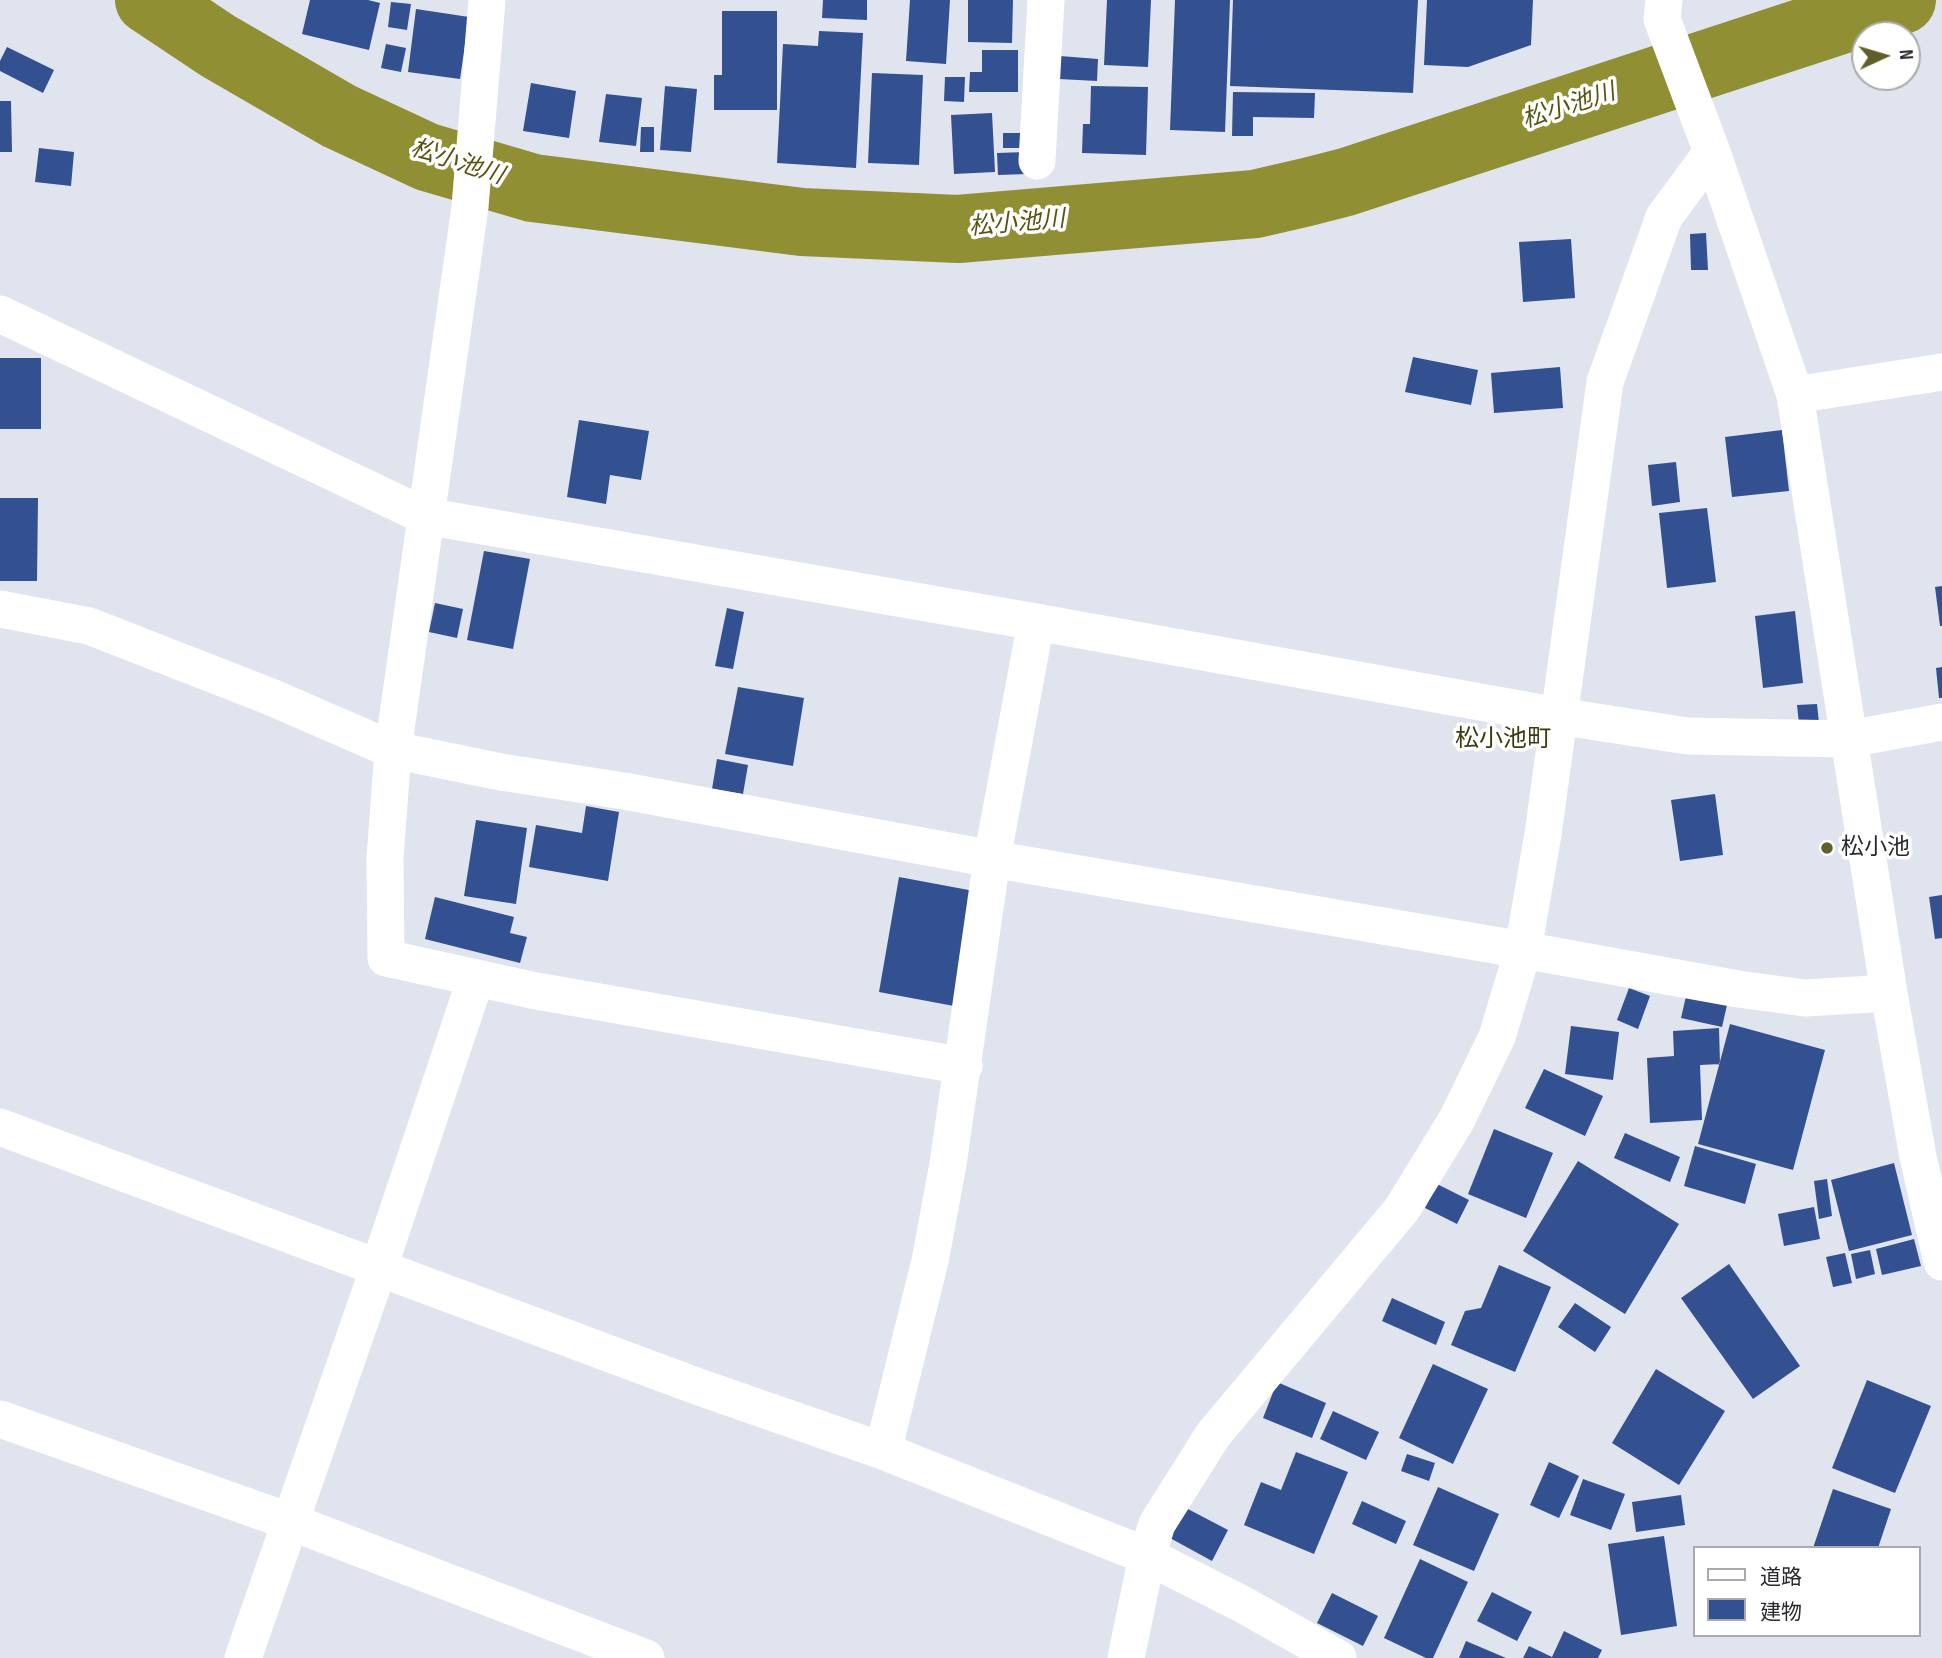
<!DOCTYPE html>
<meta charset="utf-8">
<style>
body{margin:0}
#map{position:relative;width:1942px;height:1658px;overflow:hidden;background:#dfe4ef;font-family:"Sofia Sans Condensed","Noto Sans JP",sans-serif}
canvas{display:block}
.legend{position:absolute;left:1693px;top:1546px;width:228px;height:91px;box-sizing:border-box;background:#fff;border:2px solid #a9aaab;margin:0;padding:9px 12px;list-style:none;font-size:21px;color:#282a2e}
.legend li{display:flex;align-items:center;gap:14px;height:35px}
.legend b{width:35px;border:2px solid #a9aaab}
.north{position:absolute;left:1851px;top:21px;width:70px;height:70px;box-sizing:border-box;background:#fff;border:2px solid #a9aaab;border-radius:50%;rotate:86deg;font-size:19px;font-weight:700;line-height:28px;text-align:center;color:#282a2e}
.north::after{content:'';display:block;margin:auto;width:24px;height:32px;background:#605f2c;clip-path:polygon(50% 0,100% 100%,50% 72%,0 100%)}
</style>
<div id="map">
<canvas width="1942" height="1658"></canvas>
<ul class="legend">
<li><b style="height:9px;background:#fff"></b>道路</li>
<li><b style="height:19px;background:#335091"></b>建物</li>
</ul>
<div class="north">N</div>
</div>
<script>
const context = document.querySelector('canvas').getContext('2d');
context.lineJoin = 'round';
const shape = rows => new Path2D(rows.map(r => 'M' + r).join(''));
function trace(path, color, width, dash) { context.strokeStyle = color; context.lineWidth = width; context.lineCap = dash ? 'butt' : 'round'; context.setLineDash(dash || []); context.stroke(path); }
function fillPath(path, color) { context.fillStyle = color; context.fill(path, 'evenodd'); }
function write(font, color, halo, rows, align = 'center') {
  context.font = font + ' "Sofia Sans Condensed","Noto Sans JP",sans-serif'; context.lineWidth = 7; context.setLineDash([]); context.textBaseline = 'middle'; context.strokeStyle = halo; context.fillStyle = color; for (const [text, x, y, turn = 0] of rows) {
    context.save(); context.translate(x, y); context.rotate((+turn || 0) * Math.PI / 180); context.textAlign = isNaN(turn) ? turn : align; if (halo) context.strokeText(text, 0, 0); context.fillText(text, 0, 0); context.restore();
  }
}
trace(shape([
 [149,0,218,46,339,116,427,157,533,188,802,222,958,229,1255,204,1307,192,1346,182,1902,0]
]), '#918f33', 68);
fillPath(shape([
 [310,0,368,0,380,3,369,50,302,34],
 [823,0,867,0,867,20,822,18],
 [910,0,950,0,946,64,906,61],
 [968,0,1013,0,1012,43,968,42],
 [1107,0,1151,0,1148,67,1104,65],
 [1175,0,1230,0,1225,132,1170,130],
 [1233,0,1418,0,1413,93,1230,86],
 [1427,0,1533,0,1531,45,1468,67,1424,65],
 [391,2,411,4,407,30,388,27],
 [416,9,469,17,460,79,408,72],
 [722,11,777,11,777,110,714,110,714,75,722,75],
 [819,31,863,33,856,168,777,163,783,44,818,46],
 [386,44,406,48,401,72,381,68],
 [7,47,54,70,43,93,0,71,0,61],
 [982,50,1018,50,1018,92,969,92,970,72,982,72],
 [1060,56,1098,59,1097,81,1059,79],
 [872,73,923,75,919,165,868,163],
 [945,77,965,77,964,102,944,101],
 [531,83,576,91,569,138,523,131],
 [665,86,697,89,691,152,660,150],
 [1091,86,1148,87,1146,155,1082,153,1083,124,1090,124],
 [1233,92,1315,93,1314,118,1253,117,1253,136,1232,136],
 [606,94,642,98,636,146,599,142],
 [0,101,11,101,12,152,0,152],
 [992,113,995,172,954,174,951,115],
 [641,127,654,127,654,152,640,152],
 [1003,133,1025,133,1026,148,1003,148],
 [39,148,74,152,71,186,35,182],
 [1026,152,1027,174,998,175,997,153],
 [1706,233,1708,270,1691,270,1690,234],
 [1571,239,1575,298,1523,302,1519,242],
 [1413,357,1478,370,1471,405,1405,392],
 [0,358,41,358,41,429,0,429],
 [1560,367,1563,408,1494,413,1491,373],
 [579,420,649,431,641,480,610,475,606,504,567,497],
 [1782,430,1789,491,1732,497,1725,437],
 [1676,462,1680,502,1652,506,1648,465],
 [0,498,38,498,37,581,0,581],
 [1707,508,1716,582,1667,588,1659,513],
 [484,551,530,559,513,649,467,640],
 [1942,586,1942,626,1940,626,1935,587],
 [435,603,463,609,457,638,429,632],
 [727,608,744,612,733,669,715,666],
 [1795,611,1803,683,1763,688,1755,616],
 [1942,667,1942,698,1939,698,1936,668],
 [738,687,804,698,793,766,725,754],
 [1817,704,1819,723,1799,724,1797,705],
 [717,759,748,765,743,794,712,789],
 [1715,794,1723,855,1680,861,1671,800],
 [586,806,619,812,608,881,529,867,536,825,582,833],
 [476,820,527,828,516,904,464,896],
 [899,877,974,891,954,1006,879,992],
 [1942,895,1942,938,1935,939,1929,897],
 [435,897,514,917,510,933,527,937,520,963,425,939],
 [1629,988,1650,996,1638,1029,1617,1020],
 [1686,996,1727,1005,1722,1027,1681,1018],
 [1730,1024,1825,1050,1793,1170,1698,1144],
 [1571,1026,1619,1032,1613,1080,1565,1074],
 [1719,1028,1720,1064,1700,1065,1702,1120,1650,1123,1647,1058,1674,1056,1673,1031],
 [1544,1069,1603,1096,1585,1136,1525,1108],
 [1494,1129,1553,1153,1526,1218,1468,1194],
 [1625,1133,1680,1157,1670,1182,1614,1158],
 [1695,1146,1756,1164,1745,1204,1684,1186],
 [1578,1161,1679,1224,1625,1314,1523,1251],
 [1894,1163,1912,1235,1849,1251,1831,1180],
 [1827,1179,1832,1216,1819,1219,1814,1181],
 [1437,1184,1469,1200,1457,1224,1425,1208],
 [1814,1207,1820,1239,1784,1246,1778,1214],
 [1914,1239,1921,1266,1882,1275,1876,1249],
 [1870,1250,1875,1274,1856,1279,1851,1254],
 [1845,1253,1852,1283,1833,1287,1826,1257],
 [1729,1264,1800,1366,1753,1399,1681,1298],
 [1499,1265,1551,1287,1515,1372,1451,1345,1465,1311,1481,1308],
 [1392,1298,1445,1322,1436,1345,1382,1321],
 [1575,1303,1611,1327,1595,1352,1558,1327],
 [1433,1364,1488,1389,1453,1464,1399,1438],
 [1656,1369,1725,1411,1679,1485,1612,1443],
 [1867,1380,1931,1406,1895,1493,1832,1468],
 [1277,1382,1326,1403,1312,1438,1263,1418],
 [1333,1411,1379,1432,1366,1460,1320,1439],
 [1296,1452,1348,1472,1314,1554,1244,1525,1261,1482,1281,1490],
 [1407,1454,1435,1463,1429,1481,1401,1471],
 [1549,1462,1579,1476,1559,1518,1530,1505],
 [1583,1479,1625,1494,1611,1530,1570,1515],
 [1438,1487,1499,1514,1474,1571,1413,1545],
 [1833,1489,1891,1509,1878,1548,1813,1548],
 [1681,1495,1685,1525,1636,1532,1632,1502],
 [1362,1501,1406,1521,1396,1544,1352,1524],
 [1186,1508,1228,1530,1212,1561,1170,1538],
 [1664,1536,1677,1626,1621,1635,1608,1544],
 [1420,1559,1468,1582,1433,1658,1426,1658,1384,1638],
 [1492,1592,1532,1612,1517,1641,1477,1621],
 [1332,1593,1378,1616,1363,1646,1317,1623],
 [1564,1631,1602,1650,1598,1658,1523,1658,1529,1646,1552,1657],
 [1466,1641,1506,1658,1459,1658]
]), '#335091');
trace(shape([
 [487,0,470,207,393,750,385,858,386,958,531,990,964,1066],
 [1037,161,1046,0],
 [0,314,425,516,1036,622,1558,716,1687,736,1849,739,1795,395,1712,152,1662,19,1664,0],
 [1795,395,1942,372],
 [0,609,89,626,271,697,393,750,501,772,624,791,992,859,1523,950,1738,989,1805,998,1889,993],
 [1942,722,1849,739,1889,993,1918,1157,1942,1262],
 [0,1127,699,1387,883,1451,1147,1556,1242,1604,1338,1658],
 [0,1419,291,1522,646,1658],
 [883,1451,930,1261,948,1164,992,859,1036,622],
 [243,1658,379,1267,476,978],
 [1126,1658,1147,1556,1157,1524,1213,1435,1402,1209,1456,1121,1497,1037,1523,950,1543,834,1605,382,1664,217,1712,152]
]), '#fff', 37);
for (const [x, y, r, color] of [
 [1827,848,7,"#605f2c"]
]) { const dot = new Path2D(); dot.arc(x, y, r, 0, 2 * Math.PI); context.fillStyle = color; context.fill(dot); trace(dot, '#fff', 2.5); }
write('23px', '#282a2e', '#fff', [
 ["松小池",1841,848]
], 'left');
write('italic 24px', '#565511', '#fff', [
 ["松小池川",1569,107,-18],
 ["松小池川",457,163,18],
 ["松小池川",1017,224,-5]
]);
write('24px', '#3b3a10', '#fff', [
 ["松小池町",1503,740]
]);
</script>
